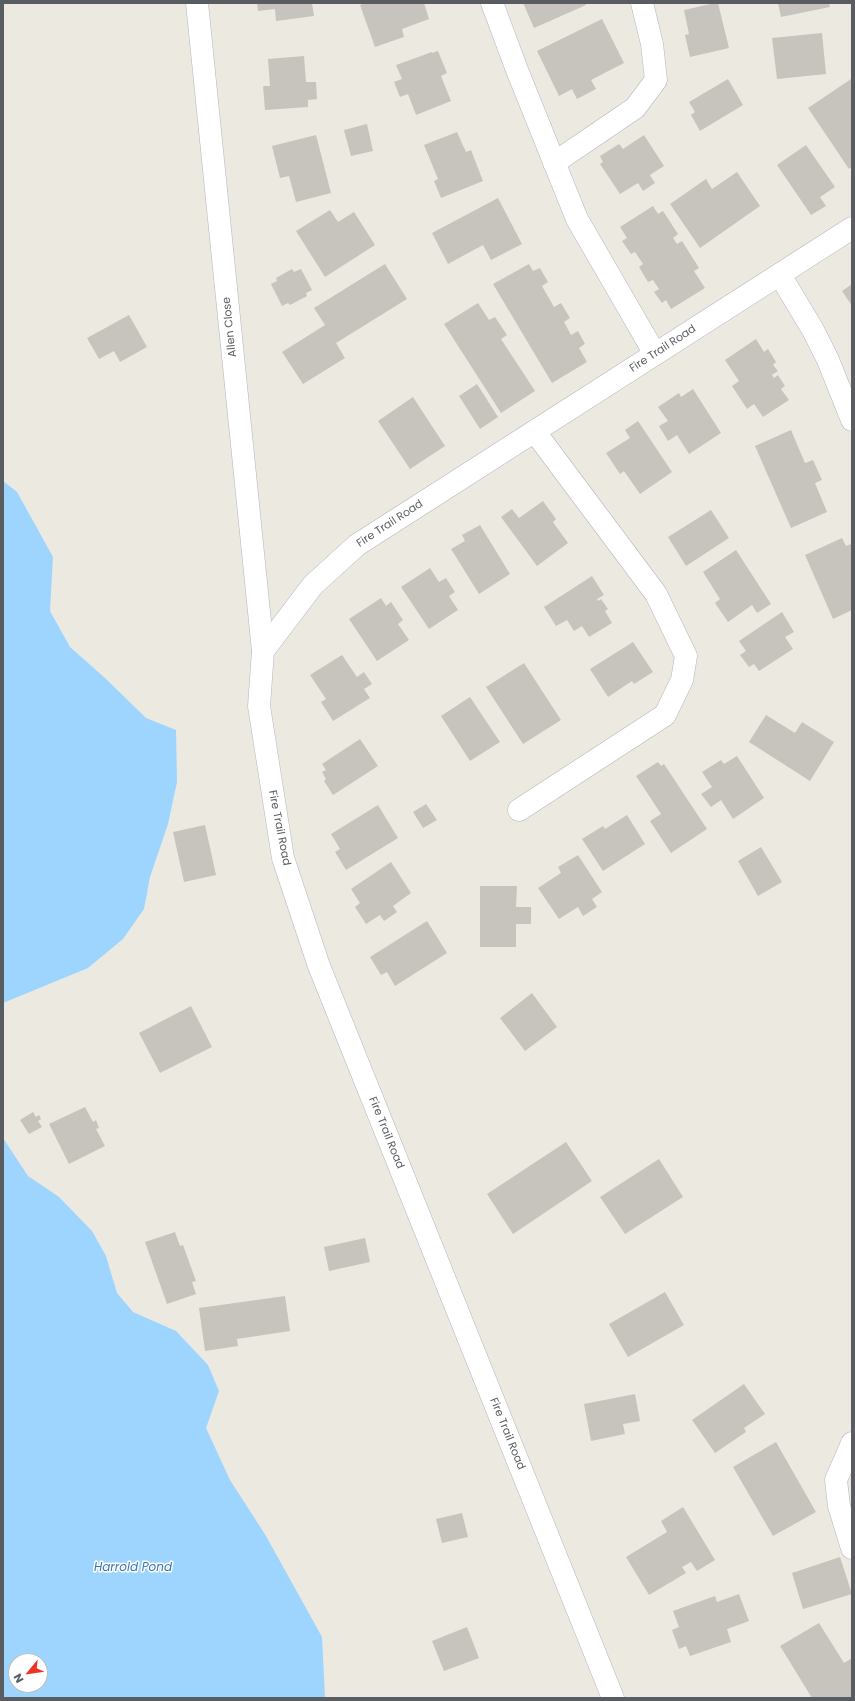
<!DOCTYPE html>
<style>
body{margin:0}
#map{position:relative;width:855px;height:1701px;overflow:hidden;background:#ece9e0;font-family:Poppins,sans-serif}
canvas{display:block}
.frame{position:absolute;inset:0;border:4px solid #595d61;pointer-events:none}
.north{position:absolute;left:8px;top:1653px;width:40px;height:40px;box-sizing:border-box;background:#fff;border:1px solid #bdbec0;border-radius:50%;rotate:241deg;font-size:11px;font-weight:700;line-height:16px;text-align:center;color:#595d61}
.north::after{content:'';display:block;margin:auto;width:14px;height:18px;background:#ec3426;clip-path:polygon(50% 0,100% 100%,50% 72%,0 100%)}
</style>
<div id="map">
<canvas width="855" height="1701"></canvas>
<div class="frame"></div>
<div class="north">N</div>
</div>
<script>
const context = document.querySelector('canvas').getContext('2d');
context.lineJoin = 'round';
function fillPath(path, color) { context.fillStyle = color; context.fill(path, 'evenodd'); }
const shape = rows => new Path2D(rows.map(r => 'M' + r).join(''));
function trace(path, color, width, dash) { context.strokeStyle = color; context.lineWidth = width; context.lineCap = dash ? 'butt' : 'round'; context.setLineDash(dash || []); context.stroke(path); }
function write(font, color, halo, rows, align = 'center') {
  context.font = font + ' Poppins,sans-serif'; context.lineWidth = 3; context.setLineDash([]); context.textBaseline = 'middle'; context.strokeStyle = halo; context.fillStyle = color; for (const [text, x, y, turn = 0] of rows) {
    context.save(); context.translate(x, y); context.rotate((+turn || 0) * Math.PI / 180); context.textAlign = isNaN(turn) ? turn : align; if (halo) context.strokeText(text, 0, 0); context.fillText(text, 0, 0); context.restore();
  }
}
fillPath(shape([
 [3,481,17,492,53,557,50,611,70,647,106,679,146,718,176,730,177,782,168,824,150,877,144,909,123,939,88,968,3,1003],
 [3,1138,28,1176,59,1197,92,1231,106,1256,117,1293,133,1312,176,1331,208,1365,219,1391,206,1428,230,1480,266,1536,322,1637,325,1698,3,1698],
 [16,1661,40,1661,40,1685,16,1685]
]), '#9dd5ff');
fillPath(shape([
 [257,3,312,3,314,16,276,21,275,9,258,11],
 [366,3,424,3,429,19,402,29,404,37,375,47,360,5],
 [523,3,585,3,586,5,534,28],
 [715,3,718,3,729,48,690,57,685,35,689,34,684,10],
 [778,3,829,3,830,7,781,17],
 [602,19,624,63,591,80,596,89,577,99,572,89,559,96,537,51],
 [822,33,826,74,777,79,772,38],
 [438,51,447,73,441,76,451,101,416,115,408,94,400,97,394,82,402,79,396,65,432,52,432,53],
 [304,56,306,82,316,82,317,99,308,100,308,107,265,110,263,86,270,86,268,59],
 [728,79,743,105,700,131,691,115,695,112,689,102],
 [851,79,852,167,849,169,808,108],
 [367,124,373,151,351,156,344,130],
 [457,132,466,152,471,150,483,181,441,198,434,181,438,179,424,145],
 [316,135,331,193,296,202,289,176,280,178,272,146],
 [644,135,664,166,650,175,655,183,643,191,638,183,620,194,600,164,603,162,600,156,619,144,623,149],
 [806,145,835,187,820,197,826,206,811,215,777,165],
 [737,172,760,206,700,248,670,204,706,179,712,189],
 [498,198,522,244,491,260,483,245,448,264,432,233],
 [653,206,658,214,663,211,678,234,673,238,677,244,682,241,699,268,694,271,705,288,671,309,666,300,662,303,654,292,659,289,653,280,648,282,639,267,643,264,635,252,631,254,622,241,627,238,620,227],
 [330,210,338,222,354,212,375,245,325,277,296,231],
 [385,264,407,299,336,343,345,358,303,384,282,352,325,325,314,308],
 [529,264,533,271,540,268,548,282,542,286,554,307,561,303,570,318,564,322,571,335,578,331,585,344,579,348,587,362,552,383,493,284],
 [292,269,294,272,301,269,312,290,306,293,307,296,290,305,288,303,282,306,271,284,277,281,276,278],
 [852,284,852,306,842,291],
 [478,303,489,320,495,317,507,335,501,339,535,391,501,413,444,324],
 [129,315,147,347,120,362,114,351,99,359,87,338],
 [756,339,764,352,768,349,776,362,773,365,778,371,772,375,774,378,778,375,785,386,781,389,789,400,763,417,754,404,747,409,732,386,739,381,725,360],
 [477,384,498,417,480,429,459,396],
 [693,389,721,433,689,454,677,435,668,441,659,426,668,421,658,407,679,393,681,397],
 [413,397,445,446,410,469,378,421],
 [638,421,672,472,640,494,624,471,620,474,606,453,630,438,625,430],
 [791,430,805,463,813,460,822,480,815,483,827,512,791,528,755,446],
 [543,501,556,519,553,522,568,543,537,566,501,517,512,509,519,518],
 [711,510,729,538,686,566,668,537],
 [480,525,510,574,479,594,451,549,465,541,462,535],
 [842,538,846,546,851,544,852,548,852,610,833,619,805,555],
 [736,550,771,604,757,613,752,605,728,622,715,603,720,599,703,572],
 [430,568,439,582,446,578,455,592,449,596,458,610,429,629,401,587],
 [592,576,604,595,597,599,598,601,601,599,608,609,605,611,612,623,589,637,582,626,574,631,567,620,556,626,544,607],
 [381,598,386,606,391,602,403,620,398,624,409,640,377,661,349,619],
 [782,612,794,632,785,637,793,649,759,671,754,664,749,667,740,655,746,651,739,641],
 [633,642,653,672,634,684,632,681,608,697,590,669],
 [342,655,357,677,364,672,372,684,364,689,370,698,333,721,321,702,326,699,310,675],
 [524,663,561,720,523,744,486,687],
 [470,697,500,742,470,761,441,716],
 [766,715,795,733,802,722,834,742,810,781,749,742],
 [360,739,378,766,333,795,324,781,326,779,322,772,326,770,322,764],
 [737,756,764,798,733,819,721,800,711,807,701,794,712,787,702,772,721,760,724,764],
 [658,762,661,766,664,764,707,829,671,853,650,821,661,814,636,776],
 [426,804,437,820,423,828,413,812],
 [378,805,398,838,346,870,335,852,340,849,331,834],
 [627,815,645,844,603,871,582,839,603,826,605,829],
 [205,825,216,875,184,882,173,832],
 [761,847,782,882,758,896,738,861],
 [578,855,602,892,592,899,597,907,583,916,578,907,559,919,538,888,561,873,558,867],
 [391,862,411,893,393,906,397,912,384,921,380,915,366,924,355,907,360,903,351,889],
 [480,886,517,886,516,907,531,907,531,924,516,924,516,947,480,947],
 [427,921,447,953,395,986,387,972,381,975,370,957],
 [532,993,557,1027,525,1051,500,1018],
 [191,1006,212,1047,160,1073,139,1033],
 [85,1107,93,1122,96,1120,99,1128,96,1129,105,1146,69,1164,49,1124],
 [33,1112,36,1117,39,1115,41,1119,38,1121,42,1127,29,1134,20,1120],
 [566,1142,592,1181,513,1234,487,1194],
 [659,1159,683,1197,625,1234,600,1197],
 [175,1232,180,1246,183,1245,196,1281,192,1282,196,1294,167,1304,145,1242],
 [365,1238,370,1262,329,1271,324,1247],
 [665,1292,684,1325,628,1357,609,1324],
 [285,1296,290,1331,237,1339,238,1346,205,1351,199,1308],
 [744,1384,765,1414,744,1428,746,1432,715,1453,692,1420],
 [635,1394,640,1421,623,1424,625,1434,591,1441,584,1404],
 [776,1442,816,1512,773,1536,733,1467],
 [683,1507,715,1560,697,1571,691,1562,682,1567,686,1573,649,1595,626,1557,667,1532,661,1521],
 [462,1513,468,1537,442,1543,436,1519],
 [840,1557,852,1594,803,1609,792,1573],
 [739,1594,749,1621,727,1629,731,1642,690,1656,686,1646,679,1649,672,1630,679,1627,673,1611,715,1596,717,1602],
 [819,1623,844,1663,852,1658,852,1696,849,1698,812,1698,780,1646],
 [467,1627,479,1658,444,1671,432,1641]
]), '#c7c4bd');
const minor = shape([
 [197,3,263,651],
 [492,3,517,70,577,219,655,354],
 [554,163,635,108,656,80,652,44,642,3],
 [780,275,813,330,828,360,852,420],
 [519,810,665,715,682,680,686,656,656,594,535,432],
 [852,1443,836,1480,839,1506,852,1548]
]);
const tertiary = shape([
 [613,1698,319,966,283,858,259,706,263,651,313,585,357,545,852,228]
]);
trace(minor, '#b3b6bb', 23);
trace(tertiary, '#b3b6bb', 23);
trace(minor, '#fff', 22);
trace(tertiary, '#fff', 22);
write('11px', '#595d61', '#fff', [
 ["Allen Close",230,327,-96],
 ["Fire Trail Road",663,349,-33],
 ["Fire Trail Road",390,524,-33],
 ["Fire Trail Road",279,828,79],
 ["Fire Trail Road",386,1133,68],
 ["Fire Trail Road",507,1434,68]
]);
write('italic 12px', '#3a76b2', '#fff', [
 ["Harrold Pond",133,1568]
]);
</script>
